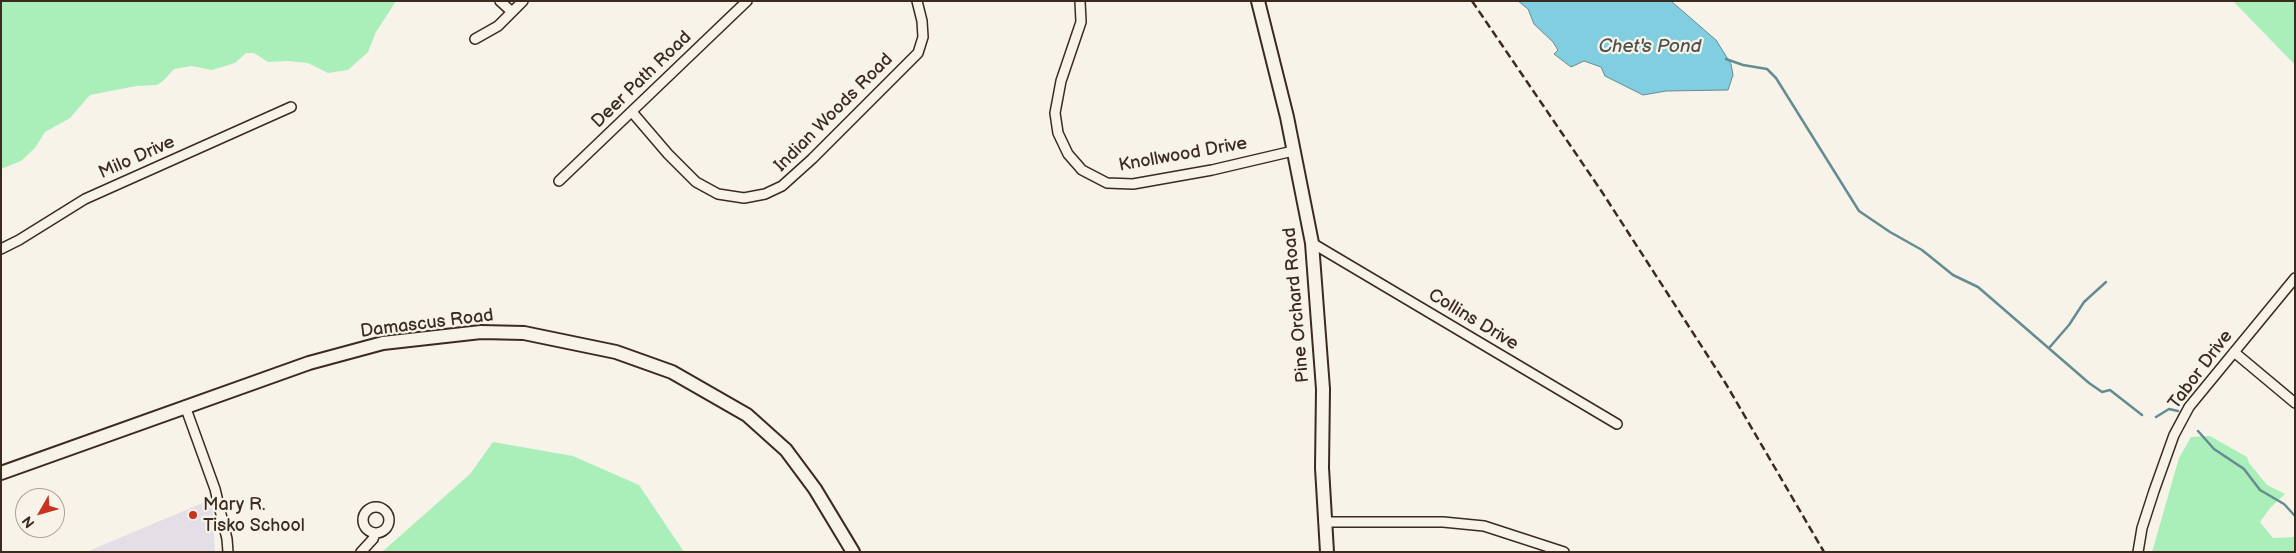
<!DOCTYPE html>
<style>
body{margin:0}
#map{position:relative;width:2296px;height:553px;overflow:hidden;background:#f7f3e8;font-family:"Balsamiq Sans",sans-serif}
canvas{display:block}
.frame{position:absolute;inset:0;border:2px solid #3b2a1e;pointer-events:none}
.north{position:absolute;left:15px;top:488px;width:50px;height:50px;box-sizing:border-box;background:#f7f3e8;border:1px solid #aca397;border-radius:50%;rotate:232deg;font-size:14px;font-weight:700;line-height:20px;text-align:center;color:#3b2a1e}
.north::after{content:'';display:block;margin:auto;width:18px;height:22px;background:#c8321e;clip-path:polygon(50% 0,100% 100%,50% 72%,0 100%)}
</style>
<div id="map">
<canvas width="2296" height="553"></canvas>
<div class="frame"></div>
<div class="north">N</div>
</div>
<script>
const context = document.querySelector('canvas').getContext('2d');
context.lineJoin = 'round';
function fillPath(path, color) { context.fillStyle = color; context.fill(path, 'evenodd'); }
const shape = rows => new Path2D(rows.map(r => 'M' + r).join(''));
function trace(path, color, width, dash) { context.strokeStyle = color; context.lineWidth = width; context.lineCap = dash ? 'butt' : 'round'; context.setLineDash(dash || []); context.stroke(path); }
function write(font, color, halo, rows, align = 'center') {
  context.font = font + ' "Balsamiq Sans",sans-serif'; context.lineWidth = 4.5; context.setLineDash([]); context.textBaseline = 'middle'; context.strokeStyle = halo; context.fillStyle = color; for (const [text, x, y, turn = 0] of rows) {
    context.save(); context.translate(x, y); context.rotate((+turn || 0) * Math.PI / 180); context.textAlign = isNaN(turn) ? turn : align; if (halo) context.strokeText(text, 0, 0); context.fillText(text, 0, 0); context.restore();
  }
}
fillPath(shape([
 [212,499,215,552,86,552]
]), '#e4dfe6');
fillPath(shape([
 [1,1,396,1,376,32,368,52,348,70,328,73,308,63,288,61,268,62,254,53,246,53,235,63,212,70,192,66,174,69,163,81,157,85,136,86,90,95,70,118,45,132,35,148,21,161,1,169],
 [2233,1,2295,1,2295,65],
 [2210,436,2247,457,2249,463,2267,485,2285,494,2270,508,2260,522,2273,538,2295,537,2295,552,2152,552,2179,458,2191,437],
 [493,442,573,456,639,485,684,552,382,552,470,474]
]), '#aaefba');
const water = shape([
 [1518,1,1671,1,1716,40,1731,64,1733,75,1728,90,1666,91,1643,95,1605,76,1601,67,1584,61,1571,67,1554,54,1558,50,1553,42,1534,24,1528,9,1518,1]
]);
fillPath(water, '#81cee0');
trace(water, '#658c92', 1);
trace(shape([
 [1726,59,1743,65,1767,69,1776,78,1859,211,1890,232,1922,250,1953,275,1978,287,2089,383,2102,392,2110,390,2142,415],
 [2049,348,2069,325,2084,302,2106,282],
 [2156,417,2169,409,2178,411],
 [2198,431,2214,449,2244,469,2260,490,2284,504,2295,516]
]), '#658c92', 2.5);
const street = shape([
 [500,1,512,12],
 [1080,1,1081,22,1061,81,1055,113,1058,133,1068,154,1082,170,1107,183,1133,184,1212,170,1293,151],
 [475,39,498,26,523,1],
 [632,112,668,154,696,182,718,194,744,198,765,194,782,186,812,159,918,53,923,37,922,21,917,1],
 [559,181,747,1],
 [1312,243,1617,424],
 [1,249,19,240,85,199,291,107],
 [2234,352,2295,403],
 [185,406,215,489,227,539,228,552],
 '363 520a13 13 0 1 1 26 0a13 13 0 1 1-26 0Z',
 [1324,522,1443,522,1484,526,1564,552],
 [361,552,373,539,375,533],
 [2138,552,2142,528,2154,491,2174,435,2189,407,2295,278]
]);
const secondary = shape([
 [1258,1,1287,117,1312,243,1323,389,1322,468,1327,552],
 [1,473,309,363,383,343,481,332,524,333,616,352,672,372,747,415,786,450,815,489,853,552]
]);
trace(street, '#3b2a1e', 12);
trace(secondary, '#3b2a1e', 16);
trace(street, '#f7f3e8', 9);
trace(secondary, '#f7f3e8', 12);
trace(shape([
 [1472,1,1602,192,1726,384,1824,552]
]), '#3b2a1e', 2.5, [8, 4]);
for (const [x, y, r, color] of [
 [193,515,5,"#c8321e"]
]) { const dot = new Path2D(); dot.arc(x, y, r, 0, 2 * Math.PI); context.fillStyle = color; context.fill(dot); trace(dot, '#f7f3e8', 2); }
write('18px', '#3b2a1e', '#f7f3e8', [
 ["Deer Path Road",642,80,-44],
 ["Indian Woods Road",834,113,-45],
 ["Knollwood Drive",1183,155,-10],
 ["Milo Drive",137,158,-24],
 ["Pine Orchard Road",1297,305,-95],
 ["Collins Drive",1473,320,31],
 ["Damascus Road",427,324,-7],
 ["Tabor Drive",2201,370,-53]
]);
write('18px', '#3b2a1e', '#f7f3e8', [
 ["Mary R.",203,505],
 ["Tisko School",203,526]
], 'left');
write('italic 19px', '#4c534e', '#f7f3e8', [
 ["Chet's Pond",1650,47]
]);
</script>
